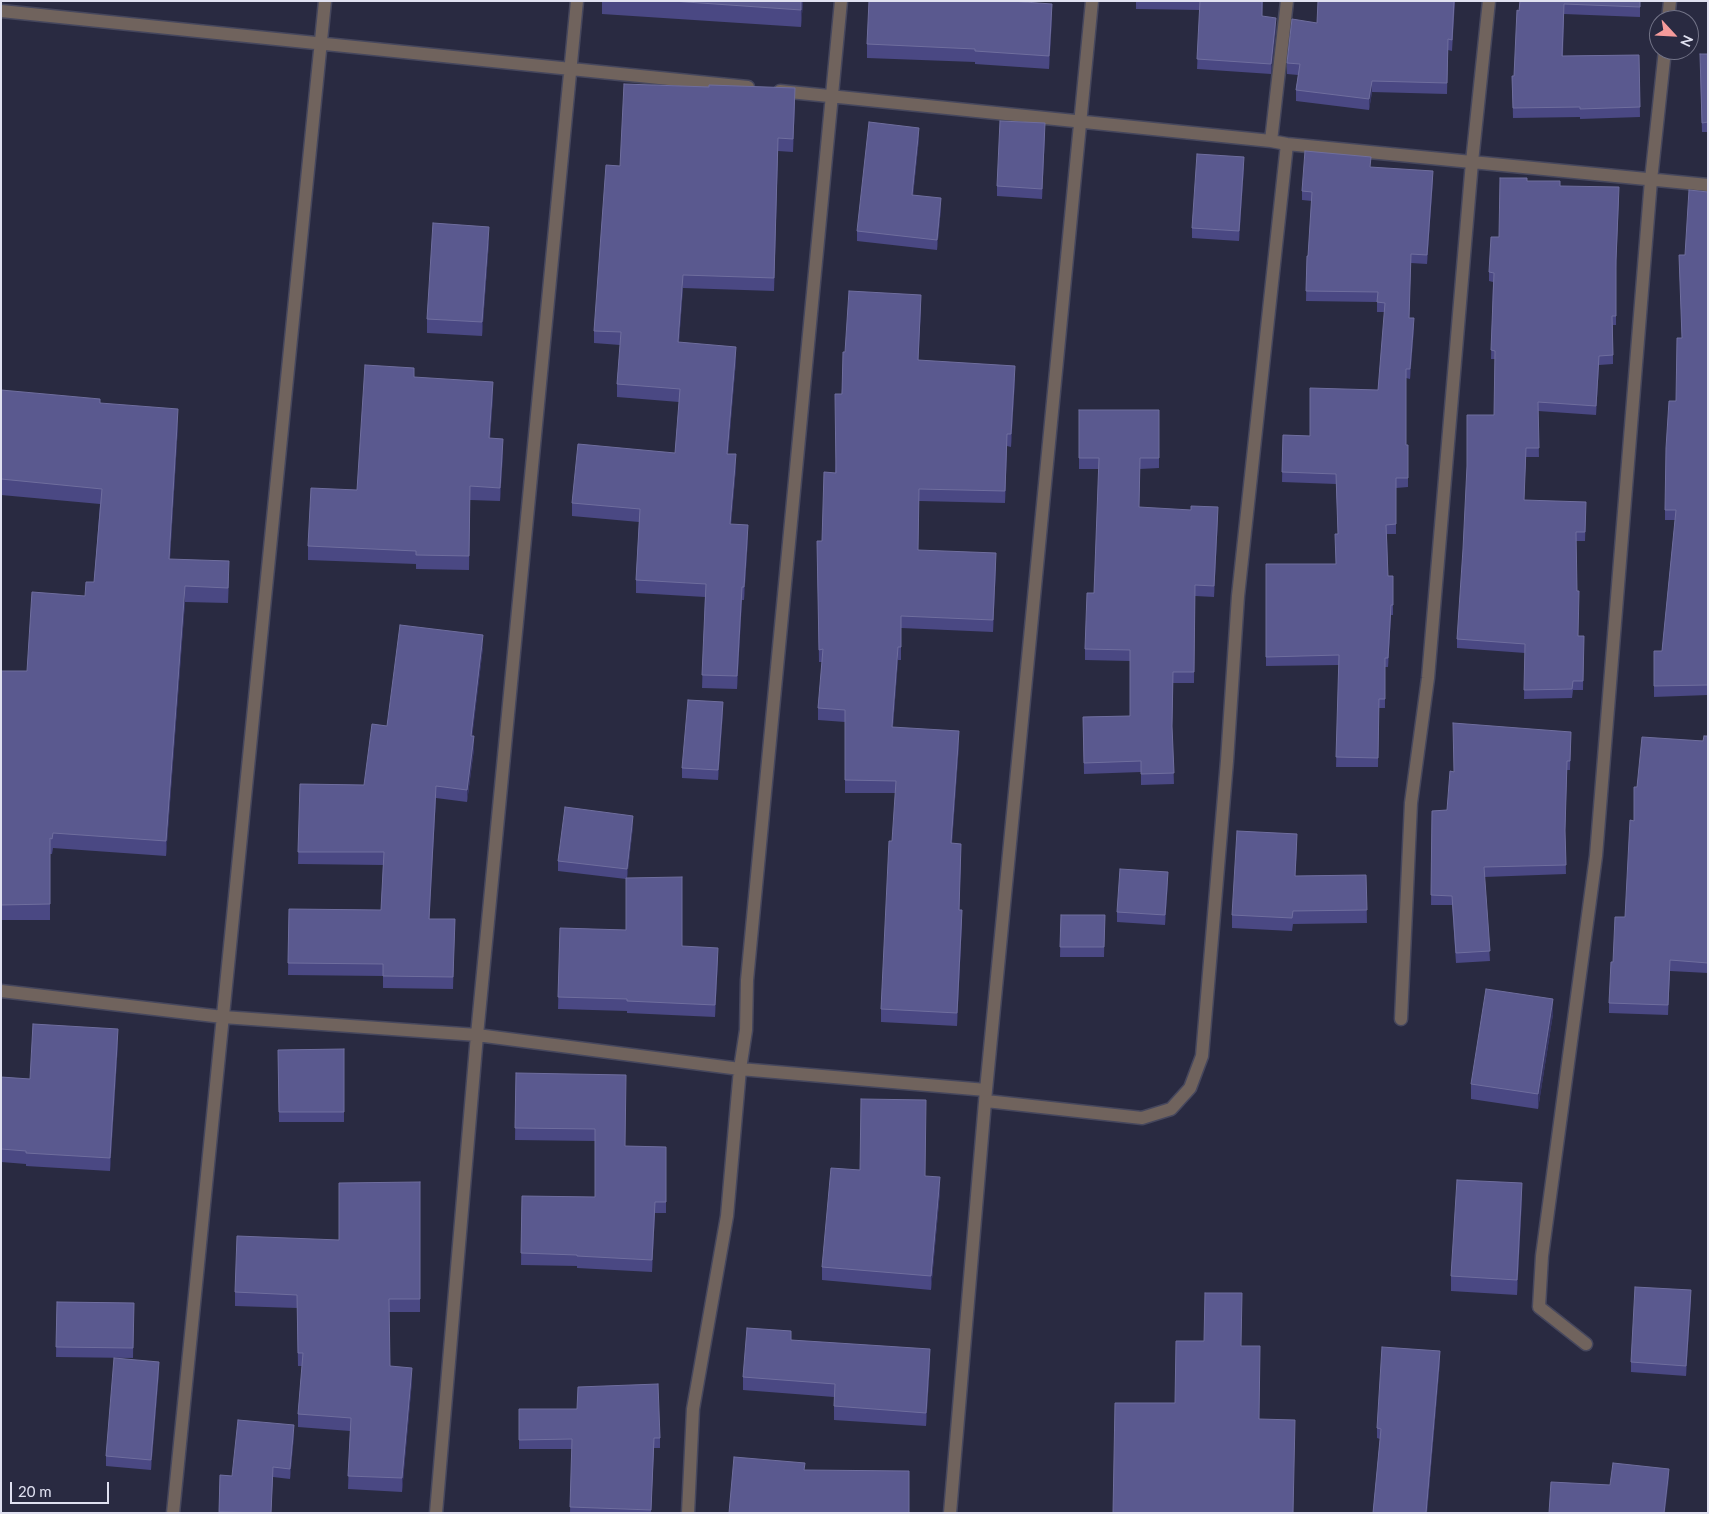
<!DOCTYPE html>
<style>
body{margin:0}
#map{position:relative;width:1709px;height:1514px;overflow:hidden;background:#292a41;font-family:Lato,sans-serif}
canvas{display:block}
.frame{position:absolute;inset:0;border:2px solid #e0e1f1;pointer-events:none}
.north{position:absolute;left:1649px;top:10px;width:50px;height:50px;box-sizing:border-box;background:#292a41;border:1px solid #727387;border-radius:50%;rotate:115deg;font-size:14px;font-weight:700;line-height:20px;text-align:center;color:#e0e1f1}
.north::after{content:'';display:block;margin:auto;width:18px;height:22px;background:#f59b9b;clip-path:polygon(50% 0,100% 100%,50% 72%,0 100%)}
.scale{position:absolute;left:10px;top:1482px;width:99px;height:22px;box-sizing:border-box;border:2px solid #e0e1f1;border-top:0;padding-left:6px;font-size:15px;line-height:18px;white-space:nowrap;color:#e0e1f1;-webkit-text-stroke:4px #292a41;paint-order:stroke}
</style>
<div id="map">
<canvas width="1709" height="1514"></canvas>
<div class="frame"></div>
<div class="north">N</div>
<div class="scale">20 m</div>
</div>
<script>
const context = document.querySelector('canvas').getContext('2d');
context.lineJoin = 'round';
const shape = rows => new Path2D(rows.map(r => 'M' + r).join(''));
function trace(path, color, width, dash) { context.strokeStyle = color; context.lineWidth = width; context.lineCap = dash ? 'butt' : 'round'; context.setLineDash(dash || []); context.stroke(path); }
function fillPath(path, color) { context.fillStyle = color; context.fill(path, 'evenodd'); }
const minor = shape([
 [1,11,748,87],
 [1668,20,1670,1],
 [780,91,1271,141,1287,144,1708,185],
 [1271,141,1287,1],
 [1,991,223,1017,477,1035,740,1069,986,1090],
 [1401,1019,1411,803,1428,678,1472,162,1489,1],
 [986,1101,1142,1118,1171,1109,1190,1088,1202,1056,1227,761,1238,596,1287,144],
 [1586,1344,1539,1307,1542,1256,1596,856,1651,180,1665,50],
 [173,1513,325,1],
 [436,1513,477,1035,577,1],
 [688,1513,693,1409,727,1216,740,1069,746,1030,747,980,841,1],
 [950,1513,986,1090,1092,1]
]);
trace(minor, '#46475d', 15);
trace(minor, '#70635d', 12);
fillPath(shape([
 [602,1,803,1,801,27,602,14],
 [1136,1,1263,1,1262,16,1276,28,1271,74,1197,69,1200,10,1136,9],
 [1318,1,1455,1,1452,51,1448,50,1447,94,1372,92,1369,110,1296,101,1296,90,1298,75,1287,74,1287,63,1317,23],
 [1520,1,1640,1,1640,17,1564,14,1563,56,1639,55,1640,117,1580,119,1580,117,1513,118,1512,76,1514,76],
 [1052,18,1049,69,975,64,975,62,867,58,867,44],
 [1708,54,1708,132,1702,132,1700,64],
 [795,101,793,152,778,151,774,291,683,288,679,342,736,360,728,454,736,467,731,524,748,538,744,600,742,600,737,689,702,688,705,597,636,593,636,580,639,522,572,516,572,503,675,453,679,402,617,397,617,384,620,345,594,343,594,331,620,166],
 [1045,133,1042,199,997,196,997,186],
 [919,138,913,196,941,208,937,250,857,241,857,231],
 [1244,167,1239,241,1192,238,1192,228],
 [1371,167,1433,180,1427,264,1411,263,1409,318,1414,328,1410,379,1406,378,1406,445,1408,445,1408,487,1396,488,1396,534,1387,534,1388,576,1393,576,1393,615,1391,615,1388,667,1385,667,1385,708,1379,708,1378,767,1336,767,1339,665,1266,666,1266,564,1336,564,1338,534,1336,484,1282,482,1283,435,1310,436,1378,390,1385,312,1377,312,1377,302,1306,301,1307,256,1308,256,1312,201,1302,200,1302,191],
 [1527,181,1619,196,1616,269,1616,325,1613,325,1613,364,1599,365,1596,415,1538,411,1539,457,1526,457,1524,500,1586,511,1585,541,1576,541,1578,636,1584,636,1583,690,1573,690,1572,698,1524,699,1525,653,1457,648,1457,639,1494,415,1495,359,1491,359,1493,282,1489,281,1489,272,1499,237],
 [1708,192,1708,695,1654,697,1654,651,1662,651,1675,520,1665,520,1665,510,1682,338,1679,255,1685,255],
 [489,241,482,336,427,333,427,319],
 [921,308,918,360,1015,379,1011,447,1007,446,1005,503,919,501,918,550,996,566,993,632,901,628,901,660,898,660,893,727,959,744,952,843,961,856,959,910,962,922,957,1026,881,1022,881,1009,896,793,845,793,845,722,818,720,818,708,822,662,819,662,817,541,822,541,835,473,845,352],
 [414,377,493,396,490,439,503,453,500,501,470,500,469,570,416,569,416,564,308,560,308,546,357,490],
 [1,390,100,403,178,425,170,559,229,577,228,603,185,602,166,856,53,848,52,854,50,854,50,920,1,920,1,671,27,671,85,596,94,582,100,504,1,495],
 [1079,410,1159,410,1159,468,1140,469,1139,507,1218,518,1214,597,1195,596,1194,683,1173,683,1172,729,1174,784,1141,785,1141,772,1084,774,1083,717,1130,716,1130,661,1085,660,1085,649,1094,593,1099,469,1079,469],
 [483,647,472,736,474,749,467,802,436,798,429,919,455,919,453,989,383,988,383,976,288,975,289,909,381,910,383,865,298,864,300,784,364,785,387,726],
 [723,712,718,780,682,778,682,768],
 [1571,732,1570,770,1567,770,1565,834,1566,874,1484,877,1490,961,1456,963,1452,905,1431,905,1432,811,1447,810,1454,771],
 [1708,736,1708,973,1670,971,1668,1015,1609,1013,1609,1003,1613,962,1625,917,1637,787,1703,741],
 [633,826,627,878,682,946,718,960,715,1017,627,1013,627,1011,558,1009,560,928,626,930,626,879,558,871,558,861],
 [1297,847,1295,876,1366,875,1367,923,1293,924,1292,931,1232,928,1232,915],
 [1168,882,1165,925,1117,922,1117,912],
 [1061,915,1105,915,1104,957,1060,957],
 [1553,1014,1538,1109,1471,1099,1471,1084],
 [118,1043,110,1171,26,1166,26,1164,1,1162,1,1077,30,1079],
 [344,1049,344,1122,279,1122,278,1050],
 [516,1073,625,1146,666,1147,666,1213,655,1213,652,1272,577,1268,577,1266,521,1265,522,1196,595,1197,595,1141,515,1140],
 [925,1176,940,1191,931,1290,822,1280,822,1267],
 [420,1182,420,1312,389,1312,390,1366,412,1381,402,1492,348,1489,350,1431,298,1427,298,1414,302,1366,298,1366,297,1308,235,1306,235,1292,339,1240],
 [1522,1198,1517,1295,1451,1291,1451,1276],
 [1691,1300,1686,1376,1631,1372,1631,1362],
 [57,1302,134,1303,133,1358,56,1357],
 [791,1340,930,1363,926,1426,834,1420,834,1397,743,1390,743,1377],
 [1440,1361,1427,1513,1373,1513,1380,1439,1377,1438,1377,1428],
 [159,1372,151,1470,106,1466,106,1456],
 [519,1409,660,1438,660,1448,654,1448,651,1513,570,1513,572,1449,519,1449],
 [294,1435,290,1479,273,1477,271,1513,219,1513,220,1475,232,1476]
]), '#4a4883');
fillPath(shape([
 [801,1,803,1,801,27],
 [1052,4,1052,18,1049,69,1049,56],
 [1276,18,1276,28,1271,74,1271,64],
 [1372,81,1372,92,1369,110,1369,99],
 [795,88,795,101,793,152,793,139],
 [1045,123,1045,133,1042,199,1042,189],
 [919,128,919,138,912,205,912,195],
 [778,138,778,151,774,291,774,278],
 [1244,157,1244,167,1239,241,1239,231],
 [1433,171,1433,180,1427,264,1427,255],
 [941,198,941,208,937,250,937,240],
 [489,227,489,241,482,336,482,322],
 [683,275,683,288,678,355,678,342],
 [921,295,921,308,918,372,918,360],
 [1414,318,1414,328,1410,379,1410,369],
 [736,347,736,360,727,467,727,454],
 [1599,356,1599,365,1596,415,1596,406],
 [1015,366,1015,379,1011,447,1011,434],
 [493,382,493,396,489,452,489,438],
 [178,409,178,425,169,575,169,559],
 [1007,434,1007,446,1005,503,1005,491],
 [503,439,503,453,500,501,500,488],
 [736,454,736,467,730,537,730,524],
 [1218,507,1218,518,1214,597,1214,586],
 [748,525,748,538,744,600,744,587],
 [996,553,996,566,993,632,993,620],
 [185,586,185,602,166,856,166,841],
 [742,587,742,600,737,689,737,676],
 [1391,605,1391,615,1388,667,1388,658],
 [483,635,483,647,471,748,471,736],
 [898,647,898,660,892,739,892,727],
 [723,702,723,712,718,780,718,770],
 [959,731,959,744,951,856,951,843],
 [474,736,474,749,467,802,467,790],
 [436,786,436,798,429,931,429,919],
 [633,816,633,826,627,879,627,869],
 [1297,834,1297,847,1295,889,1295,876],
 [961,844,961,856,959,922,959,910],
 [1168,872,1168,882,1165,925,1165,915],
 [962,910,962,922,957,1026,957,1013],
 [718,948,718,960,715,1017,715,1005],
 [1553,999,1553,1014,1538,1109,1538,1094],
 [118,1029,118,1043,110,1171,110,1158],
 [940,1177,940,1191,931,1290,931,1276],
 [1522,1183,1522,1198,1517,1295,1517,1280],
 [655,1202,655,1213,652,1272,652,1260],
 [1691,1290,1691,1300,1686,1376,1686,1366],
 [930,1349,930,1363,926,1426,926,1413],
 [1440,1351,1440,1361,1427,1513,1426,1513],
 [159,1362,159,1372,151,1470,151,1460],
 [412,1368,412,1381,402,1492,402,1478],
 [294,1425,294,1435,290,1479,290,1469],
 [1669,1469,1669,1479,1665,1513,1664,1513]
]), '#363564');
const building = shape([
 [672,1,801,1,801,10,672,1],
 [869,1,1011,1,1052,4,1049,56,975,51,975,49,867,44,869,1],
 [1200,1,1262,1,1262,16,1276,18,1271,64,1197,59,1200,1],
 [1318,1,1454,1,1452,40,1448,39,1447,83,1372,81,1369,99,1296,90,1300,64,1287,63,1292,19,1317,23,1318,1],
 [1520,1,1640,1,1640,7,1564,4,1562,56,1639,55,1640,107,1580,109,1580,107,1513,108,1512,76,1514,76,1517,10,1519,11,1520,1],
 [1700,54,1708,54,1708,122,1702,123,1700,54],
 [624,84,709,87,709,85,795,88,793,139,778,138,774,278,683,275,678,342,736,347,727,454,736,454,730,524,748,525,744,587,742,587,737,676,702,675,706,584,636,580,640,509,572,503,578,444,675,453,680,389,617,384,621,332,594,331,606,165,620,166,624,84],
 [1000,121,1045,123,1042,189,997,186,1000,121],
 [869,122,919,128,912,195,941,198,937,240,857,231,869,122],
 [1305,151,1371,157,1370,167,1433,171,1427,255,1411,254,1409,318,1414,318,1410,369,1406,369,1406,445,1408,445,1408,478,1396,478,1396,524,1386,525,1388,576,1393,576,1393,605,1391,605,1388,658,1385,658,1385,699,1379,699,1378,758,1336,757,1339,655,1266,657,1266,564,1336,564,1335,534,1338,534,1336,474,1282,472,1283,435,1310,436,1310,388,1378,390,1385,303,1377,302,1378,292,1306,291,1307,256,1308,256,1312,192,1302,191,1305,151],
 [1197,154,1244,157,1239,231,1192,228,1197,154],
 [1500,178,1527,178,1527,181,1560,181,1560,186,1619,187,1616,260,1616,316,1612,316,1613,355,1599,356,1596,406,1538,402,1539,448,1526,448,1524,500,1586,502,1585,532,1576,532,1577,591,1579,591,1578,636,1584,636,1583,681,1573,681,1572,689,1524,690,1525,644,1457,639,1463,549,1467,466,1467,415,1494,415,1495,351,1491,350,1494,273,1489,272,1491,237,1499,237,1500,178],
 [1689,190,1708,192,1708,685,1654,686,1654,651,1662,651,1676,510,1665,510,1666,448,1669,401,1676,401,1677,338,1682,338,1679,255,1685,255,1689,190],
 [433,223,489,227,482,322,427,319,433,223],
 [849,291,921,295,918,360,1015,366,1011,434,1007,434,1005,491,919,489,918,550,996,553,993,620,901,616,901,647,898,647,892,727,959,731,951,843,961,844,959,910,962,910,957,1013,881,1009,889,841,892,841,896,781,845,780,845,710,818,708,823,649,819,650,817,541,822,541,824,472,836,473,835,394,842,394,843,352,845,352,849,291],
 [365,365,414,368,414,377,493,382,489,438,503,439,500,488,470,486,469,556,416,555,416,551,308,546,311,488,357,490,365,365],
 [1,390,100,399,100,403,178,409,169,559,229,561,228,588,185,586,166,841,53,833,52,839,50,838,50,904,1,905,1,671,27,671,32,592,85,596,86,582,94,582,102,489,1,479,1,390],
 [1079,410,1159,410,1159,458,1140,458,1139,507,1191,510,1191,506,1218,507,1214,586,1195,585,1194,672,1173,672,1172,726,1174,773,1141,774,1141,761,1084,763,1083,717,1130,716,1130,650,1085,649,1087,593,1094,593,1099,458,1079,458,1079,410],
 [400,625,483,635,471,736,474,736,467,790,436,786,429,919,455,919,453,977,383,976,383,964,288,963,289,909,381,910,384,852,298,852,300,784,364,785,372,724,387,726,400,625],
 [688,700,723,702,718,770,682,768,688,700],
 [1453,723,1571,732,1570,761,1567,761,1565,830,1566,865,1484,867,1490,951,1456,953,1452,896,1431,895,1432,811,1447,810,1450,771,1454,772,1453,723],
 [1704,736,1708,736,1708,963,1670,960,1668,1005,1609,1003,1611,962,1613,962,1615,917,1625,917,1630,820,1634,821,1634,787,1637,787,1642,737,1703,741,1704,736],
 [565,807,633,816,627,869,558,861,565,807],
 [1237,831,1297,834,1295,876,1366,875,1367,910,1293,911,1292,918,1232,915,1237,831],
 [1120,869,1168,872,1165,915,1117,912,1120,869],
 [682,877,682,946,718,948,715,1005,627,1001,627,999,558,997,560,928,626,930,626,878,682,877],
 [1061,915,1105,915,1104,947,1060,947,1061,915],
 [1486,989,1553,999,1538,1094,1471,1084,1486,989],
 [33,1024,118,1029,110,1158,26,1153,26,1151,1,1149,1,1077,30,1079,33,1024],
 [344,1049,344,1112,279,1112,278,1050,344,1049],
 [516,1073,626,1075,625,1146,666,1147,666,1202,655,1202,652,1260,577,1256,577,1255,521,1253,522,1196,595,1197,595,1129,515,1128,516,1073],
 [861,1099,926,1100,925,1176,940,1177,931,1276,822,1267,831,1168,860,1170,861,1099],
 [1457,1180,1522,1183,1517,1280,1451,1276,1457,1180],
 [420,1182,420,1299,389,1299,390,1366,412,1368,402,1478,348,1476,351,1418,298,1414,303,1353,298,1353,297,1295,235,1292,237,1236,339,1240,339,1183,420,1182],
 [1635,1287,1691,1290,1686,1366,1631,1362,1635,1287],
 [1205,1293,1242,1293,1241,1346,1260,1346,1259,1419,1295,1420,1293,1513,1113,1513,1115,1403,1175,1403,1176,1341,1204,1341,1205,1293],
 [57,1302,134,1303,133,1348,56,1347,57,1302],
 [747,1328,791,1331,791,1340,930,1349,926,1413,834,1406,835,1384,743,1377,747,1328],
 [1382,1347,1440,1351,1426,1513,1373,1513,1381,1429,1377,1428,1382,1347],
 [114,1358,159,1362,151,1460,106,1456,114,1358],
 [658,1384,660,1438,654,1438,651,1510,570,1507,572,1439,519,1440,519,1409,577,1409,578,1387,658,1384],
 [238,1420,294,1425,290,1469,273,1467,271,1513,219,1512,220,1475,232,1476,238,1420],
 [734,1457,805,1463,804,1470,909,1471,909,1513,729,1513,734,1457],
 [1613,1463,1669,1469,1664,1513,1549,1513,1551,1482,1610,1485,1613,1463]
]);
fillPath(building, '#5a598f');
trace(building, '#6f6e9e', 1);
</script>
